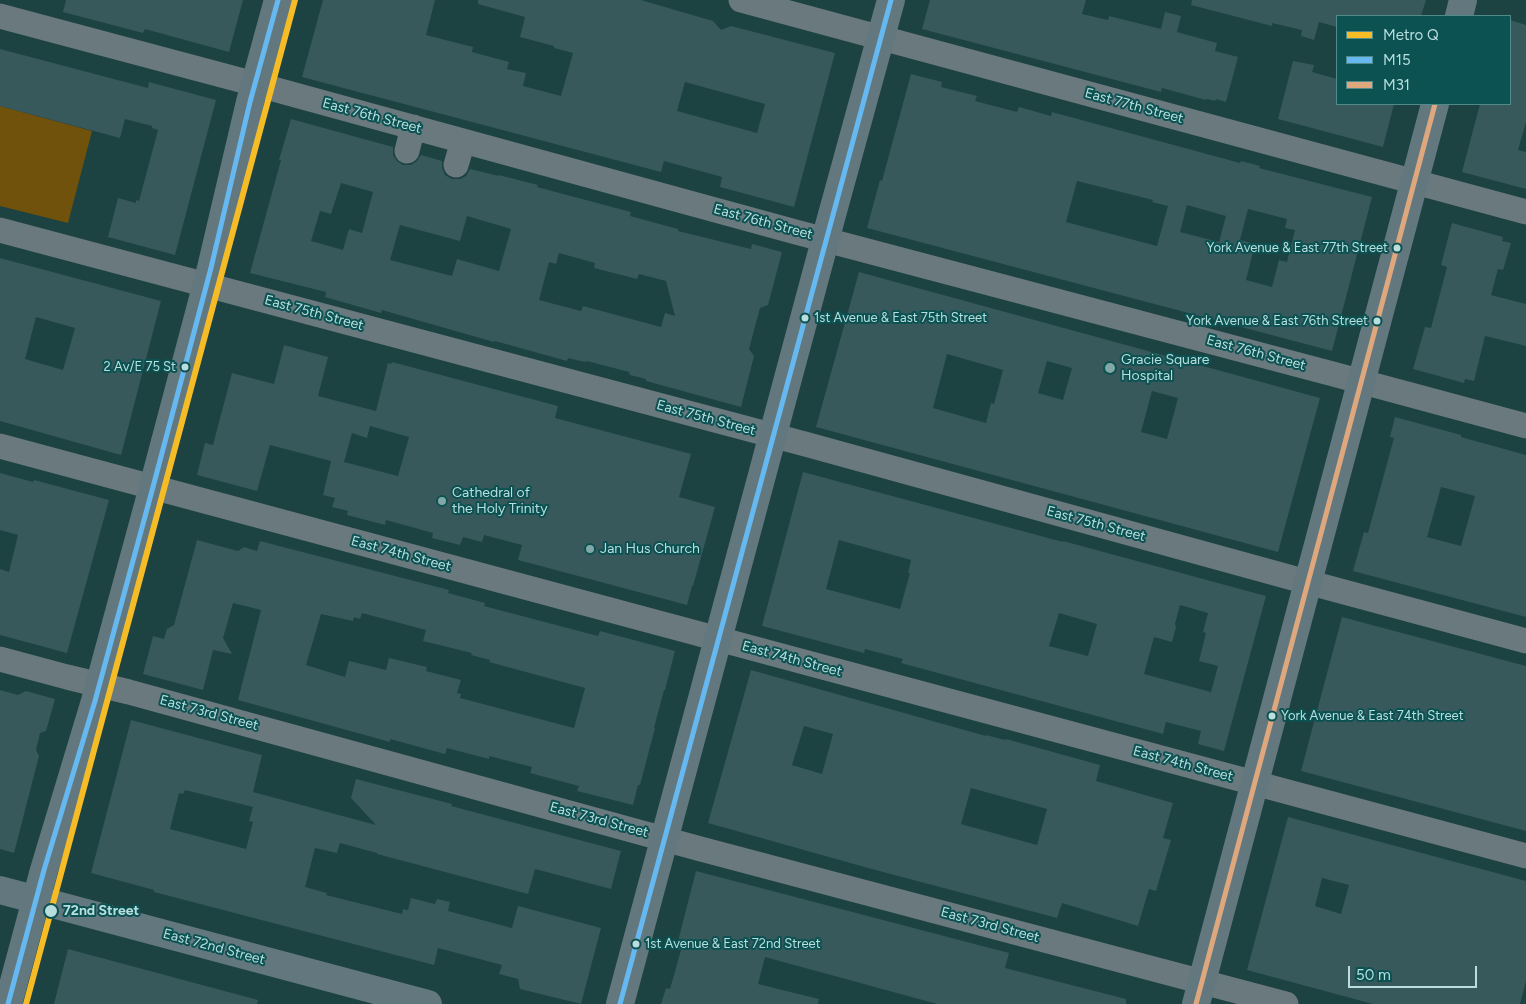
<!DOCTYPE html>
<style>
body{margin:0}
#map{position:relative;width:1526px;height:1004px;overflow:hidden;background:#1c4242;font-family:Figtree,sans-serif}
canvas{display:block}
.legend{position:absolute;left:1336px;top:15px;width:175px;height:90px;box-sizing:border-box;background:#0c5252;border:1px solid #518a8a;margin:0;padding:6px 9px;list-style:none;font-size:15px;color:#b8dede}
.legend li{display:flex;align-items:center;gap:10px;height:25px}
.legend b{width:25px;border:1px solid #518a8a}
.scale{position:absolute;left:1348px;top:966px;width:129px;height:22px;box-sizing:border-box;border:2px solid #b8dede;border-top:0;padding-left:6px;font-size:15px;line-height:18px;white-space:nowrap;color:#b8dede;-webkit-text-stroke:4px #0c5252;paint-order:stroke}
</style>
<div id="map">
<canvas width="1526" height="1004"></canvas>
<ul class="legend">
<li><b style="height:6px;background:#f6bc26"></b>Metro Q</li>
<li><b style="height:6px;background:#66b8f1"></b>M15</li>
<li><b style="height:6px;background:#dfa77e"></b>M31</li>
</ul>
<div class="scale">50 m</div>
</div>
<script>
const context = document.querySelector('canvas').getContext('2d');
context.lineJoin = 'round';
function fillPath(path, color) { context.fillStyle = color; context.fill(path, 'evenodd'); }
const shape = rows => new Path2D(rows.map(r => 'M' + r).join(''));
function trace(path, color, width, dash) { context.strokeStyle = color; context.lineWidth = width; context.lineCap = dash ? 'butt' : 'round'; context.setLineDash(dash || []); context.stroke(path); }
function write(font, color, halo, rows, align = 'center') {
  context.font = font + ' Figtree,sans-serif'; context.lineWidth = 4; context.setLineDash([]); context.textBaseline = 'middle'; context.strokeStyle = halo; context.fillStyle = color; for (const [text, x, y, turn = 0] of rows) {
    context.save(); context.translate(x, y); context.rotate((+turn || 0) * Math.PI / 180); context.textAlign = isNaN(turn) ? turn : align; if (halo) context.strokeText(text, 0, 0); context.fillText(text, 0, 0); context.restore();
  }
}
fillPath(shape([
 [0,106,92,131,68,223,0,206]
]), '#71520c');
fillPath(shape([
 [66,0,243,0,229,52,145,29,143,33,63,12],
 [323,0,435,0,426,35,473,47,472,52,509,62,507,69,526,73,523,86,561,96,573,53,554,48,554,46,520,37,525,17,478,4,478,0,641,0,713,21,721,30,731,26,835,53,794,207,720,187,722,177,664,161,661,172,302,77],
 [685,82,765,104,757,133,677,111],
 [930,0,1086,0,1082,14,1108,20,1109,16,1161,29,1165,12,1181,16,1177,32,1217,43,1215,51,1238,57,1226,102,1216,99,1215,101,1207,99,1206,100,1162,88,1161,92,922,29],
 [1192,0,1426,0,1421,16,1337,16,1337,27,1319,22,1314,40,1301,36,1302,30,1272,23,1272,26,1191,5],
 [1510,20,1526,25,1526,122,1518,150,1526,152,1526,189,1462,172,1480,104,1510,104],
 [0,49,148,88,149,82,216,100,175,255,108,237,118,198,136,203,136,200,139,201,158,130,152,128,152,126,125,119,120,138,0,106],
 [1293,61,1314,65,1312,72,1337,79,1337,104,1394,104,1383,147,1278,119],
 [911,74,942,82,941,87,977,96,975,101,1017,112,1019,107,1051,116,1052,112,1240,163,1241,161,1249,163,1260,166,1259,168,1372,197,1332,351,867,228,880,180,882,181],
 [1077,181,1153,200,1152,202,1168,206,1157,246,1066,222],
 [1187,205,1226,216,1219,242,1180,232],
 [1248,209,1287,219,1285,228,1295,230,1287,262,1279,260,1272,287,1246,280,1255,244,1240,240],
 [291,119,393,147,393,155,397,161,403,165,411,165,417,161,421,155,442,161,442,168,445,175,452,179,460,179,466,176,470,169,499,176,499,175,538,185,537,187,631,212,630,216,678,229,678,231,751,249,752,244,782,252,768,305,760,308,749,349,754,356,741,407,646,381,646,379,630,375,629,372,587,361,585,362,568,358,567,361,495,341,494,342,382,310,381,313,325,297,326,292,250,273,281,160,279,160],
 [341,183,373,192,362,233,349,229,343,250,311,241,320,211,331,214],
 [467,216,511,229,499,271,457,259,452,276,390,260,400,225,460,241],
 [559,253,595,263,594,268,637,279,639,274,666,281,675,316,665,313,661,327,583,306,581,311,539,300,549,262,556,264],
 [1452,223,1503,237,1502,241,1511,243,1503,270,1498,269,1491,295,1526,304,1526,346,1485,336,1474,381,1465,379,1464,383,1413,369,1425,327,1431,328,1447,267,1441,265],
 [0,258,161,301,121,455,0,421],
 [36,317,75,328,63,370,25,359],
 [859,272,1320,398,1278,552,816,427],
 [947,354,1003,370,994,404,991,403,986,423,933,408],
 [1047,361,1072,368,1063,400,1038,393],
 [1152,391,1178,398,1167,439,1141,432],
 [284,345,328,357,318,396,376,411,388,363,391,364,392,362,558,406,555,418,691,454,679,497,715,507,693,586,692,586,687,605,518,560,522,545,484,535,482,542,463,537,460,545,432,538,433,533,386,520,385,525,347,515,348,511,332,507,335,498,323,495,331,461,270,445,257,491,197,475,205,443,213,445,232,373,274,384],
 [370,426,409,437,398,476,344,462,352,433,367,438],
 [1395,417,1461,435,1461,437,1526,455,1526,617,1353,571,1364,532,1368,533,1394,438,1390,437],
 [1441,487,1475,496,1461,546,1427,537],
 [803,472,1063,542,1063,541,1266,596,1224,751,1198,744,1201,731,1166,722,1163,734,901,663,903,659,865,649,864,653,762,626],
 [839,540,911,560,908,573,910,573,900,609,826,589],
 [1180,605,1208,613,1203,632,1206,633,1199,661,1218,666,1211,692,1144,674,1154,637,1172,642,1176,627,1175,624],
 [1059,613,1097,624,1088,656,1049,646],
 [0,473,33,482,34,480,109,500,67,653,0,635,0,569,9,572,18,535,0,530],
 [197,540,238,551,244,547,257,551,260,541,449,590,448,593,485,603,484,606,598,636,600,631,675,651,665,690,664,690,654,728,655,728,640,785,638,785,633,805,577,791,579,786,530,773,532,767,489,756,489,759,447,748,445,754,390,739,390,742,238,700,261,610,233,603,223,638,232,654,213,650,203,690,143,674,153,636,164,639,167,629,174,625],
 [362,613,426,630,423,641,472,653,471,655,490,660,489,662,585,688,574,728,460,698,461,694,457,693,461,680,426,671,427,667,389,658,386,670,349,661,345,677,306,665,321,614,353,621,354,617,360,619],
 [1342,617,1526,666,1526,831,1301,771],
 [751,670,986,736,986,735,1005,740,1006,739,1100,765,1096,781,1173,803,1163,838,1171,840,1156,891,1149,889,1138,926,1062,903,1057,918,868,868,708,823],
 [804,726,833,734,822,774,792,765],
 [971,788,1047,809,1037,845,961,824],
 [0,690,18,695,26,691,55,699,46,731,40,733,36,750,39,756,14,853,0,849],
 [131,720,262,755,253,792,376,825,351,798,356,779,452,804,451,806,621,851,611,889,535,869,528,894,377,854,377,853,340,843,337,853,315,848,305,887,327,893,326,895,402,914,403,909,408,910,411,898,435,904,437,899,450,902,448,911,512,928,518,906,601,928,581,1004,520,989,518,979,499,974,502,965,438,948,434,965,154,892,154,890,91,873],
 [185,790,253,807,249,821,253,822,246,849,170,829,179,793,183,794],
 [1288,817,1526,881,1526,981,1520,1004,1373,1004,1247,970],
 [1322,878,1349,885,1341,914,1315,906],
 [696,871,1009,953,1005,968,1126,999,1126,1004,937,1004,765,957,758,984,819,999,818,1004,661,1004,666,988,670,989,681,950,676,949],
 [68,949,258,1000,257,1004,54,1004]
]), '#37595c');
trace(shape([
 [741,0,1526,212],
 [0,16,255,84,792,231,1333,374,1526,426],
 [407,151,413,127],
 [456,165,463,141],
 [0,230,805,444,1307,582,1526,641],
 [0,446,1526,856],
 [0,659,67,677,129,692,697,848,1286,1004]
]), '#6a797e', 25);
trace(shape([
 [1459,16,1463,0],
 [0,890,428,1004],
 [8,1004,44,870,95,701,153,487,211,268,250,102,278,0],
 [620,1004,830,222,891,0],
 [1196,1004,1435,104]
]), '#62787e', 28);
trace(shape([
 [8,1004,44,870,95,701,153,487,211,268,250,102,278,0],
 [620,1004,891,0]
]), '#66b8f1', 5);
trace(shape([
 [1196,1004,1435,104]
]), '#dfa77e', 5);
trace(shape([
 [26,1004,295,0]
]), '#f6bc26', 6);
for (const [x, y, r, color] of [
 [1397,248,4.5,"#b8dede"],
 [805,318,4.5,"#b8dede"],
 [1377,321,4.5,"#b8dede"],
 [185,367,4.5,"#b8dede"],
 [1110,368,6,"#81a7a7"],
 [442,501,5,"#81a7a7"],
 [590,549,5,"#81a7a7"],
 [1272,716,4.5,"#b8dede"],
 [51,911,7,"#b8dede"],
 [636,944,4.5,"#b8dede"]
]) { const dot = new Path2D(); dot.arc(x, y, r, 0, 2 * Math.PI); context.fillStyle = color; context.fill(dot); trace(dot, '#0c5252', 2); }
write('13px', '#b8dede', '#0c5252', [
 ["York Avenue & East 77th Street",1388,248],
 ["1st Avenue & East 75th Street",814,318,"left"],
 ["York Avenue & East 76th Street",1368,321],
 ["2 Av/E 75 St",176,367],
 ["York Avenue & East 74th Street",1281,716,"left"],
 ["1st Avenue & East 72nd Street",645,944,"left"]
], 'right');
write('14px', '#b8dede', '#0c5252', [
 ["East 77th Street",1134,106,15],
 ["East 76th Street",372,116,15],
 ["East 76th Street",763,222,15],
 ["East 75th Street",314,313,15],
 ["East 76th Street",1256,353,15],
 ["East 75th Street",706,418,15],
 ["East 75th Street",1096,524,15],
 ["East 74th Street",401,554,15],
 ["East 74th Street",792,659,15],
 ["East 73rd Street",209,713,15],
 ["East 74th Street",1183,764,15],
 ["East 73rd Street",599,820,15],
 ["East 73rd Street",990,925,15],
 ["East 72nd Street",214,947,15]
]);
write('14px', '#b8dede', '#0c5252', [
 ["Gracie Square",1121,360],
 ["Hospital",1121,376],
 ["Cathedral of",452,493],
 ["the Holy Trinity",452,509],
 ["Jan Hus Church",600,549]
], 'left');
write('bold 14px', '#b8dede', '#0c5252', [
 ["72nd Street",63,911]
], 'left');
</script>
